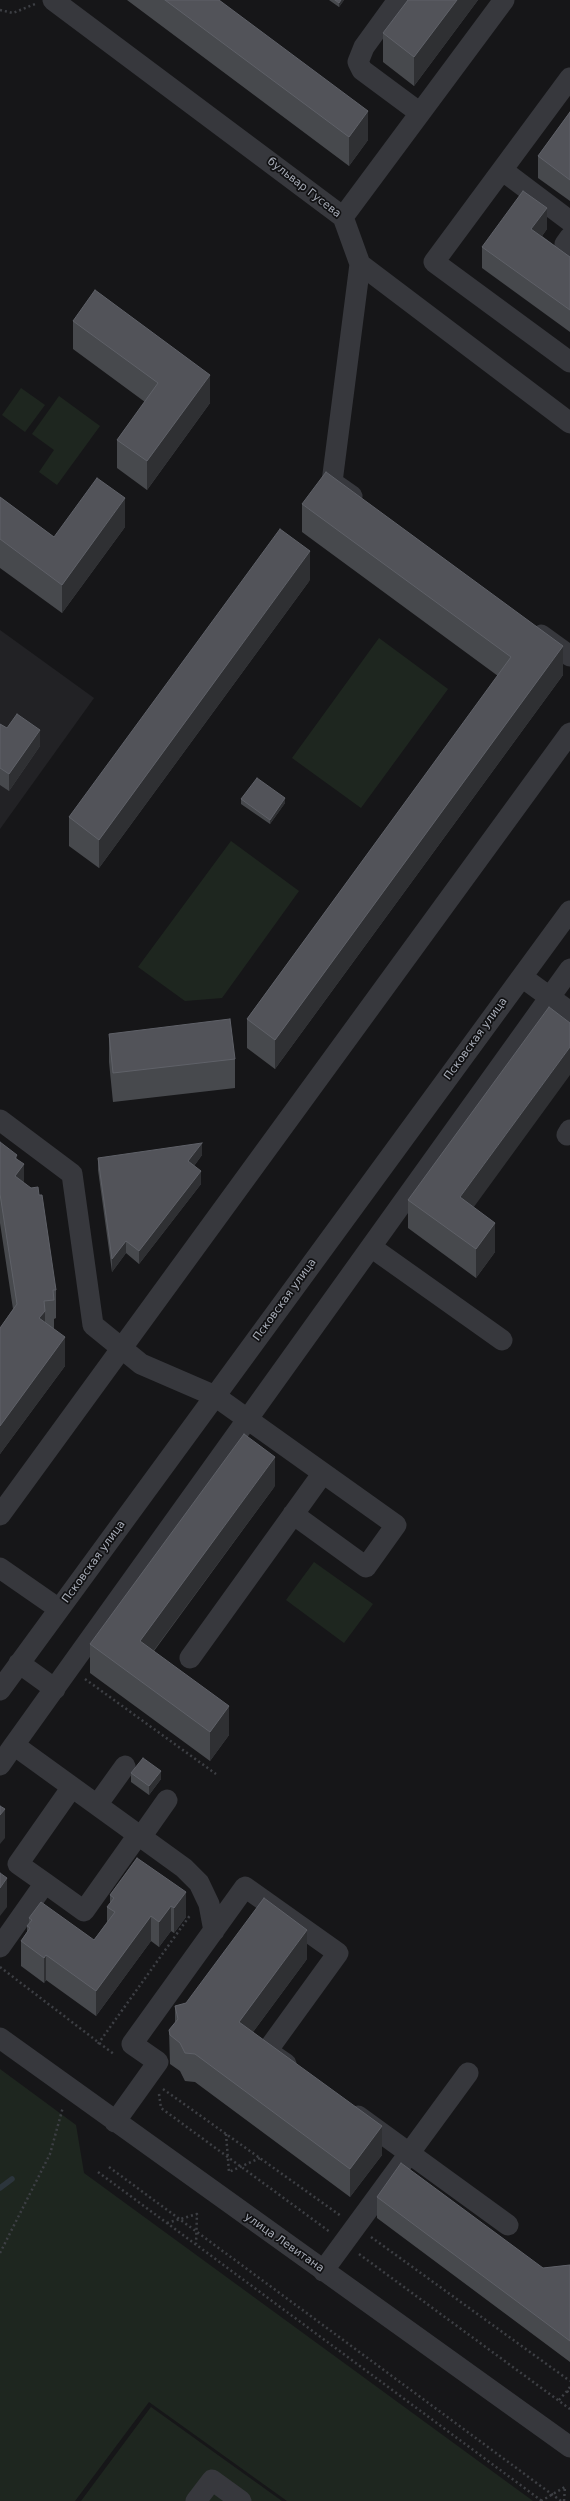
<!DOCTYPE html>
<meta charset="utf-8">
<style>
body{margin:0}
canvas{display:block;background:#161618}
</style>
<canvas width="570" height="2501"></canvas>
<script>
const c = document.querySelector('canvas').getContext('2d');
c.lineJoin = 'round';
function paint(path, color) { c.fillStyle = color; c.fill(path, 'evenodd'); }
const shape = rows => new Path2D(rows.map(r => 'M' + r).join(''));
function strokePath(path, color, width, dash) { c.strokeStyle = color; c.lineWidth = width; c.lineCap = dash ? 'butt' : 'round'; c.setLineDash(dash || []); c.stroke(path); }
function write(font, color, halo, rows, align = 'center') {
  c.font = font + ' "DejaVu Sans",sans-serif'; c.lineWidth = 3.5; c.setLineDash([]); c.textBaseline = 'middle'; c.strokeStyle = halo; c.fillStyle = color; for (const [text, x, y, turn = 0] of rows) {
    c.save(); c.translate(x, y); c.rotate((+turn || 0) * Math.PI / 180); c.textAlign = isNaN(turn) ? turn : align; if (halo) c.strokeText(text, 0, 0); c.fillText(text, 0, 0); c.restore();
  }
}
paint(shape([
 [0,630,94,698,0,829]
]), '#222225');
paint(shape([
 [21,388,45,405,25,432,2,415],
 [59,396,100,426,57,485,39,472,54,450,32,434],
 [379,638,448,689,361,808,292,758],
 [231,841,299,891,222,998,185,1001,138,967],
 [314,1562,373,1604,344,1643,286,1600],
 [0,2069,76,2125,84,2173,533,2501,287,2501,149,2402,75,2501,0,2501],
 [151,2407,282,2501,81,2501]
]), '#1e261f');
strokePath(shape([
 [0,2188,12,2179]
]), '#2c353c', 5.5);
strokePath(shape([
 [0,10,13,13,35,4],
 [85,1679,216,1774],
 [0,1967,115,2055],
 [98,2044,191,1914],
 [163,2089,341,2216],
 [159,2094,161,2108,330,2232],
 [226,2134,229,2172,260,2158],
 [109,2167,561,2501],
 [98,2172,542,2501],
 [167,2223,197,2214,196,2244],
 [371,2237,570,2381],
 [0,2253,50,2154,63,2107],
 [359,2254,570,2409],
 [570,2387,567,2391,570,2394],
 [559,2400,567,2391],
 [541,2501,565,2487],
 [564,2501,565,2487]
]), '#3d3f44', 2.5, [2, 3]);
strokePath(shape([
 [53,0,343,217,360,264,570,423],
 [398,0,364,47,358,62,362,70,420,113],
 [570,78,434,262,570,362],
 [502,170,570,221],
 [343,217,504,0],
 [570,237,565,244,570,247],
 [352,496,332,482,360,264],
 [541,635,570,656],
 [522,977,570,1012],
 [0,1120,72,1174,93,1325,141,1364,215,1396,323,1473,190,1658],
 [567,1135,570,1130],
 [371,1247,502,1340],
 [293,1514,366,1567,396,1525,323,1473],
 [0,1515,570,733],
 [0,1568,59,1609],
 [19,1663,55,1689],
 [0,1690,570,911],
 [14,1745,570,969],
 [0,1765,14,1745,184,1868,199,1883,209,1904,214,1931],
 [72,1787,18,1864,45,1883,84,1911,138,1835],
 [97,1805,125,1766],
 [141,1837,167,1800],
 [0,1947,45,1883],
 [0,2038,570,2447],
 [358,2116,508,2225],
 [115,2122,158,2062,132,2044,245,1887,338,1953,267,2051,286,2064],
 [323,2271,468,2073],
 [196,2501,212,2480,241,2501]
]), '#37383d', 21);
paint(shape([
 [127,0,219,0,368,140,349,166],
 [329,0,344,0,339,7],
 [408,0,478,0,414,86,383,62,383,33],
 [570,112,570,201,538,178,538,156],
 [547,229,542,236,570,257,570,332,482,268,482,247],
 [73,321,210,403,147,490,117,468,117,440,145,402,73,349],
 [0,497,54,537,125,527,62,613,0,568],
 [302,504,563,675,275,1069,247,1048,247,1019,498,676,302,532],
 [310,580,99,868,69,846,69,817],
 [0,724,7,728,40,746,9,791,0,785],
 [241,799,285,803,270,824,241,804],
 [109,1034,235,1059,235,1088,113,1102,109,1062],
 [0,1142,17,1159,56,1290,56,1318,54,1319,54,1328,53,1328,65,1366,0,1454,0,1328,13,1309,0,1223],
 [202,1155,194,1166,201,1184,139,1264,126,1253,112,1272,98,1170,98,1158],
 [408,1200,473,1207,495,1252,476,1278,408,1228],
 [275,1486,154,1651,229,1735,210,1761,90,1673,90,1644],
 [131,1773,161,1779,149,1795,131,1782],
 [137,1858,186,1917,174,1933,171,1931,159,1947,151,1941,96,2016,46,1980,44,1983,21,1966,21,1941,27,1932,27,1926,29,1923,29,1918,94,1940,107,1922,107,1907,110,1903,110,1895],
 [307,1959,253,2032,382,2155,350,2197,195,2082,185,2081,180,2071,170,2064,169,2030,175,2023,175,2006,186,2003],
 [377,2197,543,2268,570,2265,570,2362,377,2218]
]), '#47494d');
paint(shape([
 [341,0,344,0,339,7,339,3],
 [457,0,478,0,414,86,414,57],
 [368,111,368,140,349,166,349,137],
 [547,208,547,229,531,251,531,229],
 [210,375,210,403,147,490,147,461],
 [125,498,125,527,62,613,62,585],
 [310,551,310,580,99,868,99,840],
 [563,646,563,675,275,1069,275,1040],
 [40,730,40,746,9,791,9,774],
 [285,798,285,803,270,824,270,820],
 [570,1047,570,1075,460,1226,460,1197],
 [202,1143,202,1155,188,1174,188,1161],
 [17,1155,17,1173,24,1164,24,1193,15,1204,15,1158],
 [201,1171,201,1184,139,1264,139,1251],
 [495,1223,495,1252,476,1278,476,1249],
 [126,1241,126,1253,112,1272,112,1259],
 [45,1311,45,1339,39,1318],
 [65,1337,65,1366,0,1454,0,1426],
 [275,1457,275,1486,140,1669,140,1641],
 [229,1706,229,1735,210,1761,210,1732],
 [161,1771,161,1779,149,1795,149,1786],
 [5,1809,5,1838,0,1844,0,1815],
 [7,1878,7,1907,0,1916,0,1888],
 [186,1892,186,1917,174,1933,174,1908],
 [171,1906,171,1931,159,1947,159,1922],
 [151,1916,151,1941,96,2016,96,1991],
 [307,1930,307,1959,239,2051,239,2022],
 [46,1955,46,1980,44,1983,44,1958],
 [382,2126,382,2155,350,2197,350,2169]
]), '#2f3033');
const building = shape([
 [165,0,219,0,368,111,349,137,165,0],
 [335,0,341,0,339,3,335,0],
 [408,0,457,0,414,57,383,33,408,0],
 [570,112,570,180,538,156,570,112],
 [523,191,547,208,531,229,570,257,570,310,482,247,523,191],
 [95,290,210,375,147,461,117,440,158,383,73,321,95,290],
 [326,472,563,646,275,1040,247,1019,511,657,302,504,326,472],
 [97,478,125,498,62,585,0,539,0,497,54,537,97,478],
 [280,529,310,551,99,840,69,817,280,529],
 [17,714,40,730,9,774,0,768,0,724,7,728,17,714],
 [257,778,285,798,270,820,241,799,257,778],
 [549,1007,570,1023,570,1047,460,1197,495,1223,476,1249,408,1200,549,1007],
 [230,1019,235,1059,113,1073,109,1034,230,1019],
 [0,1142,17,1155,15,1158,24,1164,15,1176,31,1188,38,1187,39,1195,42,1195,56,1290,53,1290,54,1300,44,1301,45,1311,39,1318,65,1337,0,1426,0,1328,17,1304,0,1194,0,1142],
 [202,1143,188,1161,201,1171,139,1251,126,1241,112,1259,98,1158,202,1143],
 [244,1434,275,1457,140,1641,229,1706,210,1732,90,1644,244,1434],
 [143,1758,161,1771,149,1786,131,1773,143,1758],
 [0,1806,5,1809,0,1815,0,1806],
 [137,1858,186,1892,174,1908,171,1906,159,1922,151,1916,96,1991,46,1955,44,1958,21,1941,30,1928,27,1926,32,1920,29,1918,41,1902,94,1940,115,1912,107,1907,114,1898,110,1895,137,1858],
 [0,1873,7,1878,0,1888,0,1873],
 [264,1898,307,1930,239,2022,382,2126,350,2169,195,2054,185,2053,180,2043,170,2035,169,2030,178,2019,175,2006,186,2003,264,1898],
 [401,2163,543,2268,570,2265,570,2341,377,2197,401,2163]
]);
paint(building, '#525359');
strokePath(building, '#5f6168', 1);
write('11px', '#a8adb8', '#111113', [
 ["бульвар Гусева",304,188,38],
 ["Псковская улица",476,1039,-54],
 ["Псковская улица",285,1300,-54],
 ["Псковская улица",94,1562,-54],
 ["улица Левитана",284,2243,35]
]);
</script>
